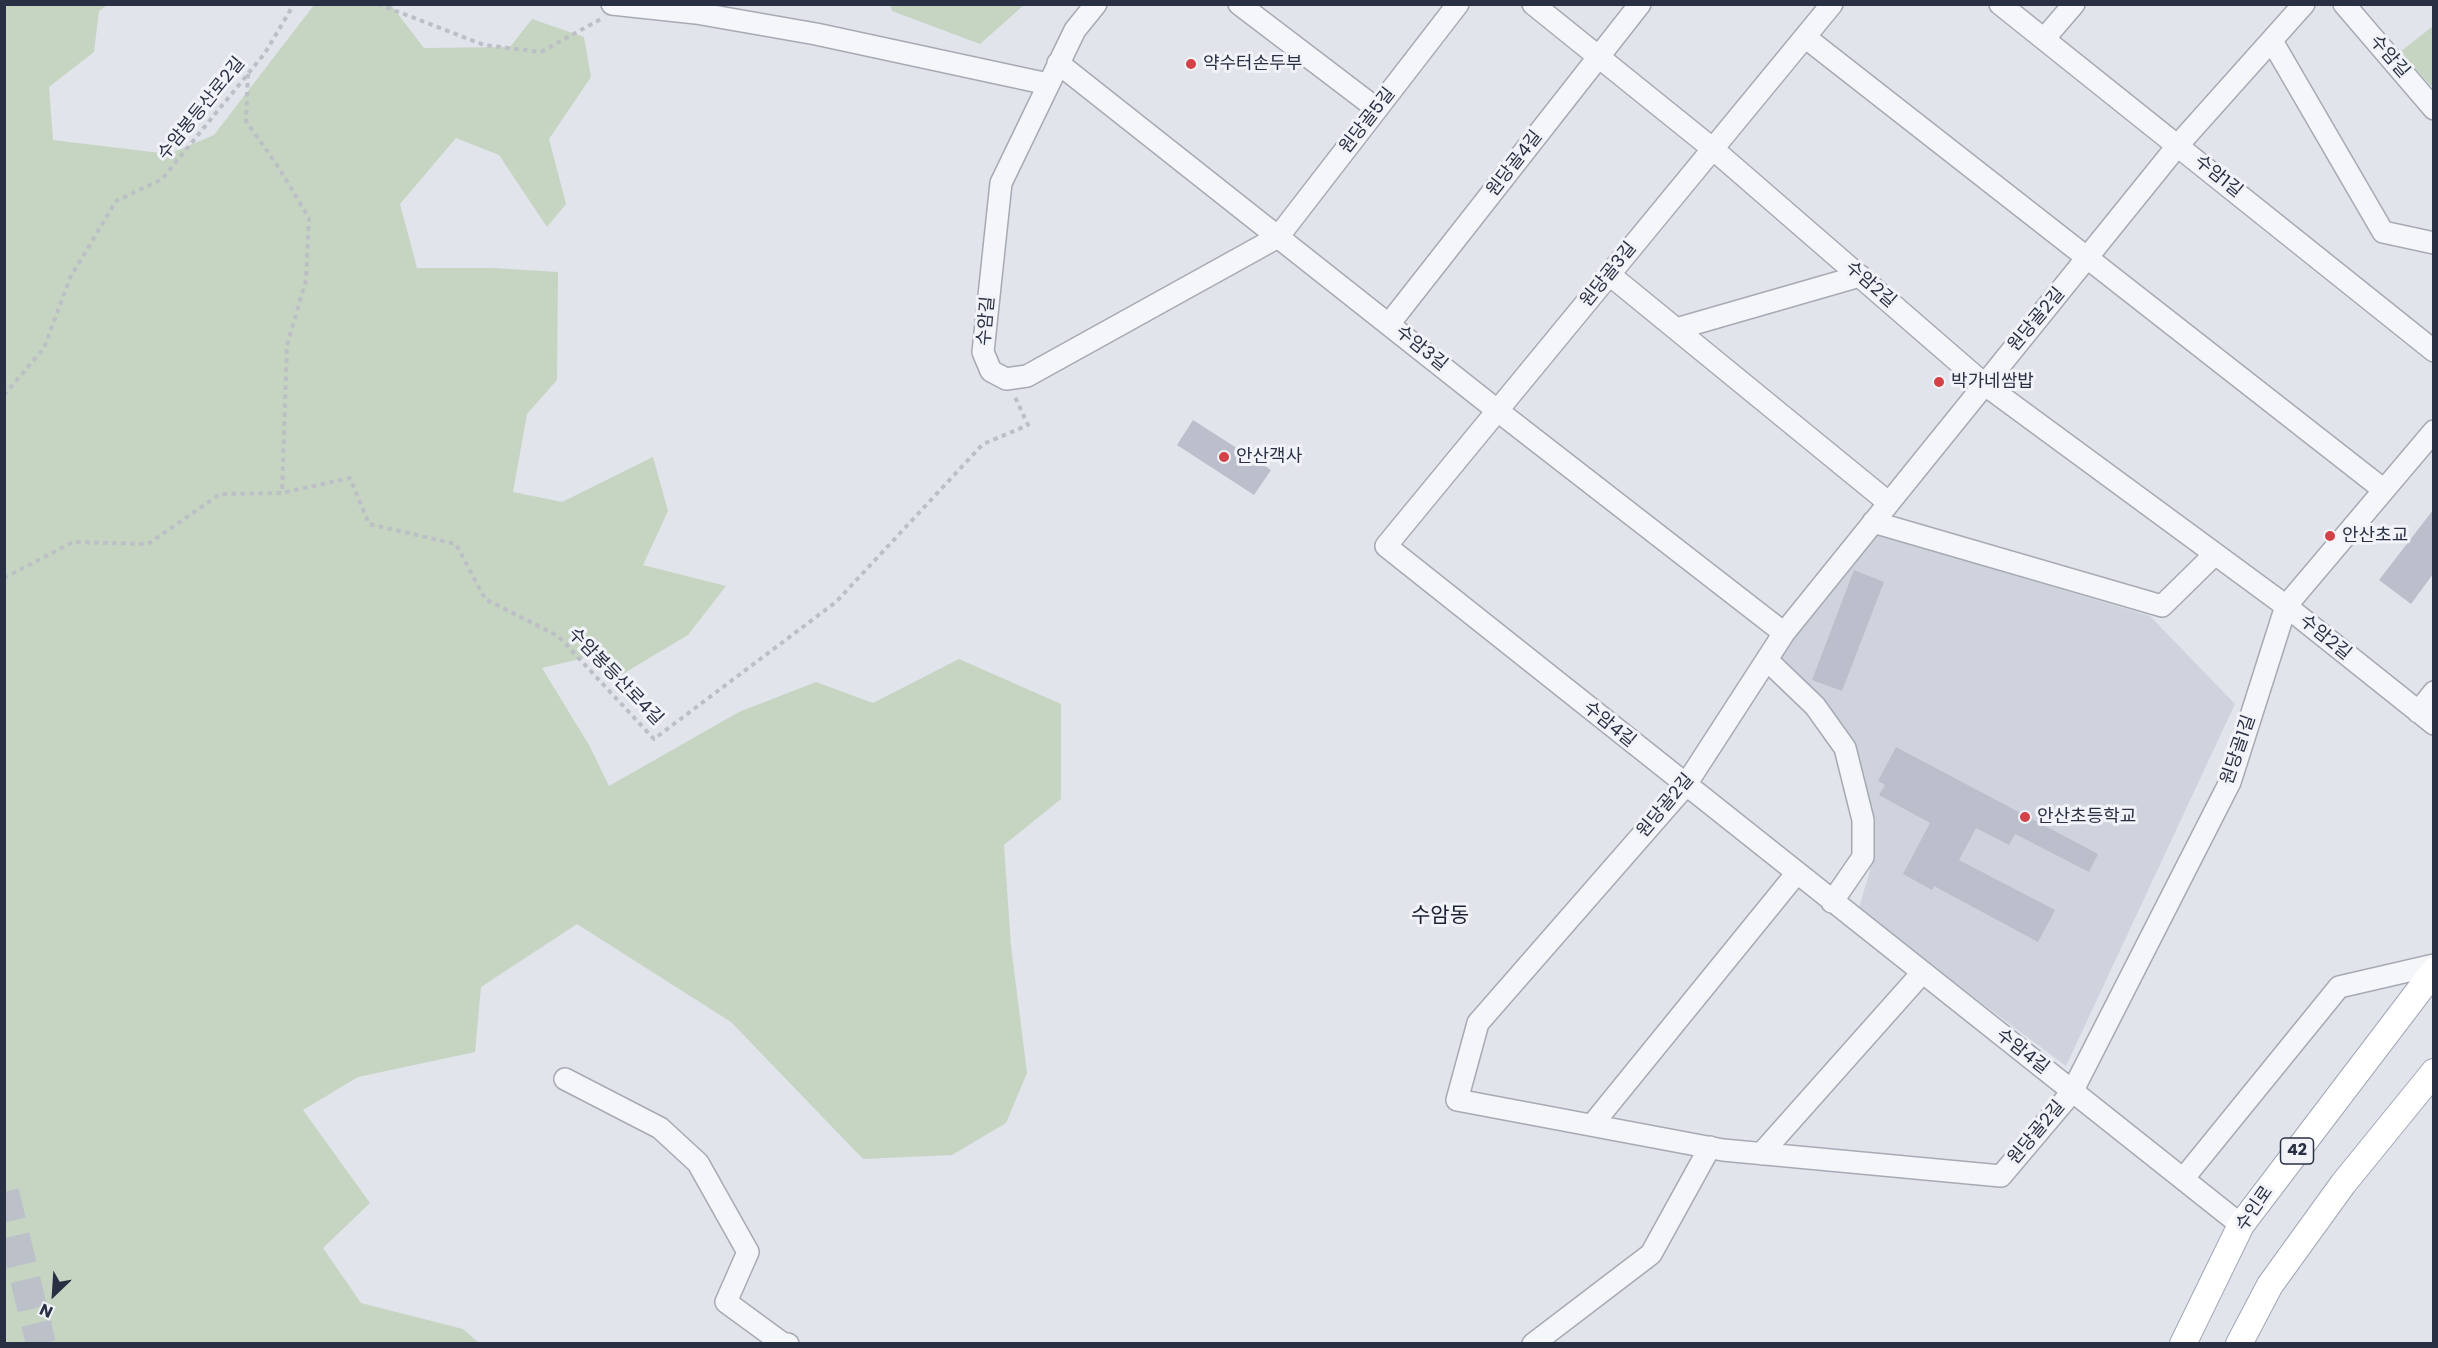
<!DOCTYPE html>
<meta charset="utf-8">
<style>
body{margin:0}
#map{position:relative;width:2438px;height:1348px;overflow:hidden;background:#e1e4eb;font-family:Poppins,sans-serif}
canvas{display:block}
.frame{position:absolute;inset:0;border:6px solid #293043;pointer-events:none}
.north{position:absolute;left:24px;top:1264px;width:60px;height:60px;-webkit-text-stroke:4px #f1f3f8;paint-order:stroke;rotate:205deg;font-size:16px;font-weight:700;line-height:24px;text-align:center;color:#293043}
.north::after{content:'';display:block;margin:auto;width:21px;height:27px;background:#293043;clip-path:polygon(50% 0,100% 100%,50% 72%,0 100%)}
</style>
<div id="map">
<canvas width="2438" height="1348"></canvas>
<div class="frame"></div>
<div class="north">N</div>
</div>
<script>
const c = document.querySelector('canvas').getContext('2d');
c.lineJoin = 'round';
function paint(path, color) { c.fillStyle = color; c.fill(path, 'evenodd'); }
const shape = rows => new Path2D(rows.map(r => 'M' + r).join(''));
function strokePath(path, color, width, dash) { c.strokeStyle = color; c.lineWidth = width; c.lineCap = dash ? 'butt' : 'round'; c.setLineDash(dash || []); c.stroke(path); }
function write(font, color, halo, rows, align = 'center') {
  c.font = font + ' Poppins,"Noto Sans KR",sans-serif'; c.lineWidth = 6; c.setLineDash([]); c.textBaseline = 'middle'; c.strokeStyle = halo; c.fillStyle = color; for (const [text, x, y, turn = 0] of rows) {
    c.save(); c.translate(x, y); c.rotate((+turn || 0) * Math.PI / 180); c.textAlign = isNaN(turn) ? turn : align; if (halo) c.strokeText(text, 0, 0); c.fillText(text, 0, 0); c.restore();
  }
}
paint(shape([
 [1873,533,2150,616,2235,704,2066,1066,1858,911,1874,857,1863,777,1853,738,1779,656]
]), '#cfd3dd');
paint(shape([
 [5,4,107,5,99,11,94,52,49,87,53,140,169,154,214,135,314,5,391,5,424,48,510,47,532,19,584,37,591,77,549,139,566,204,547,227,499,155,456,138,400,204,417,268,493,268,558,272,557,380,527,414,513,492,562,502,653,457,668,511,643,565,726,586,688,635,616,678,588,657,542,668,589,745,609,786,739,712,816,682,873,703,959,659,1061,704,1061,799,1004,845,1011,946,1027,1073,1006,1123,952,1155,863,1159,731,1022,577,924,481,987,475,1052,358,1077,303,1110,370,1203,323,1248,361,1303,463,1329,479,1343,5,1343],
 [890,5,890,4,1024,5,980,44,892,11],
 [2433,26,2433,88,2400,52]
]), '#c5d5c2');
paint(shape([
 [1193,420,1271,470,1254,495,1177,445],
 [2433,510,2433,574,2411,604,2379,580],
 [1854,570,1884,582,1842,691,1812,680],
 [1896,747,2098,854,2089,872,2015,834,2009,845,1976,828,1959,860,2055,910,2038,942,1934,886,1932,890,1903,874,1930,823,1879,795,1885,785,1878,781]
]), '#bbbfcb');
strokePath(shape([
 [4,1192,41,1344]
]), '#bcc0c9', 30, [30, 15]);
const minor = shape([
 [612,4,696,13,816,34,1048,84],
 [1096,4,1075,30,1001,183,983,352,991,371,1006,379,1027,376,1278,237,1458,4],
 [1239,4,1377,109],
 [1533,4,1713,149,1984,384,2286,606,2434,724],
 [1832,4,1386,546,2241,1225],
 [2000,4,2434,351],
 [2304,4,2178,145,1784,633,1685,786,1478,1023,1457,1100,1723,1150,2001,1176,2072,1092,2230,782,2286,606,2434,431],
 [2344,4,2434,109],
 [1805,37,2384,490],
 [2044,39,2074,4],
 [2272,41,2383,232,2434,243],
 [1058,63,1498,411,1784,633],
 [1610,275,1889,503],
 [1389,324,1640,4],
 [1676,329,1860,276],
 [1873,522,2162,606,2215,554],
 [1767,660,1815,706,1845,748,1863,820,1863,857,1832,902],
 [2418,712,2434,692],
 [565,1079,660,1128,698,1163,748,1252,726,1302,782,1343,788,1344],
 [1592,1125,1796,874],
 [1761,1154,1922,973],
 [2183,1179,2339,987,2434,965],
 [1533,1344,1651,1254,1710,1147]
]);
const major = shape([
 [2183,1344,2241,1225,2434,971],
 [2239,1344,2270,1285,2343,1184,2434,1072]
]);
strokePath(minor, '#a6aab5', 24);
strokePath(major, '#a0a7b7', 28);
strokePath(shape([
 [378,4,484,45,541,52,601,19],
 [248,74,246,121,279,168,309,218,306,280,287,345,282,493],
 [4,395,44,348,70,278,116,201,162,179,265,53,294,4],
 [4,578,73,542,148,544,220,494,282,493,350,478,369,524,456,544,485,599,558,636,654,739,836,602,983,444,1028,425,1015,397]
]), '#bcbfc6', 4, [4.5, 4.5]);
strokePath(minor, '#f5f6f9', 21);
strokePath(major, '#fff', 26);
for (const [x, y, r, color] of [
 [1191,64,6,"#d44248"],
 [1939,382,6,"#d44248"],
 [1224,457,6,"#d44248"],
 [2330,536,6,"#d44248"],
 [2025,817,6,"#d44248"]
]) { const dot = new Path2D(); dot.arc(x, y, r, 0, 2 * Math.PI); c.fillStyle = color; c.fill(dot); strokePath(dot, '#f1f3f8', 2); }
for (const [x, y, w] of [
 [2297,1151,33]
]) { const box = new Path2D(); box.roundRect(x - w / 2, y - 13, w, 26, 4.5); c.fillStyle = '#f1f3f8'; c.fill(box); strokePath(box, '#293043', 1.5); }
write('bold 16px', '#293043', null, [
 ["42",2297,1151]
]);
write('18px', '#293043', '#f1f3f8', [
 ["수암길",2389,57,49],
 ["수암봉등산로2길",202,109,-51],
 ["원당골5길",1368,121,-52],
 ["원당골4길",1515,164,-52],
 ["수암1길",2218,177,39],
 ["원당골3길",1609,275,-51],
 ["수암2길",1870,285,41],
 ["원당골2길",2037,320,-50],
 ["수암길",987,321,-85],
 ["수암3길",1421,349,39],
 ["수암2길",2325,638,39],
 ["수암봉등산로4길",615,677,46],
 ["수암4길",1609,725,39],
 ["원당골1길",2239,750,-71],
 ["원당골2길",1666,806,-50],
 ["수암4길",2022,1052,38],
 ["원당골2길",2037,1133,-50],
 ["수인로",2255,1209,-55]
]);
write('18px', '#293043', '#f1f3f8', [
 ["약수터손두부",1203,64],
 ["박가네쌈밥",1951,382],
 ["안산객사",1236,457],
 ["안산초교",2342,536],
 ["안산초등학교",2037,817]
], 'left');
write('21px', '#1b2134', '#f1f3f8', [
 ["수암동",1440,917]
]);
</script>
